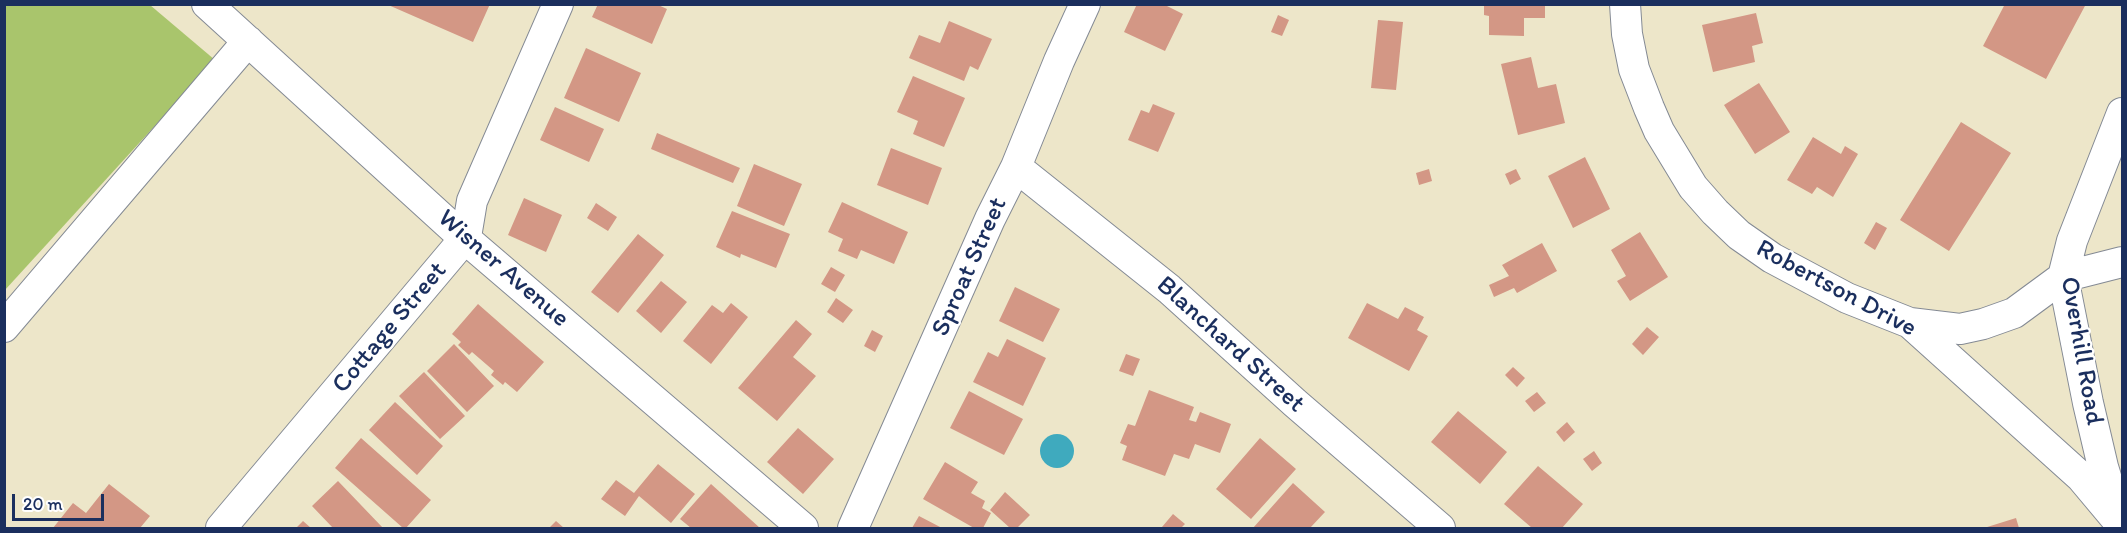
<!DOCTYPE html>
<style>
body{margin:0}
#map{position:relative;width:2127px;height:533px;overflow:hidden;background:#ede6c9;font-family:Itim,sans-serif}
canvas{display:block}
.frame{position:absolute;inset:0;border:6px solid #1b2f5e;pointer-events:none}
.scale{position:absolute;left:12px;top:494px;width:92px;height:27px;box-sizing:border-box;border:3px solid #1b2f5e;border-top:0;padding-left:8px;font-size:18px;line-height:21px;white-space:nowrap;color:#1b2f5e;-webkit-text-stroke:4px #fff;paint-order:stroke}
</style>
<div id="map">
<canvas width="2127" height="533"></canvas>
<div class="frame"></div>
<div class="scale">20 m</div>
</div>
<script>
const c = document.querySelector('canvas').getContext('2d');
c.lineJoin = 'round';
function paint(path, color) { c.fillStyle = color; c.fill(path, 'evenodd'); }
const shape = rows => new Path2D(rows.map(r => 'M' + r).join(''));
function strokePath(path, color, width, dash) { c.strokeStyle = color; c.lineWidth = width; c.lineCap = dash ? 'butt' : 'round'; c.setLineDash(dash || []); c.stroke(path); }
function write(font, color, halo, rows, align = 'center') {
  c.font = font + ' Itim,sans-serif'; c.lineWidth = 4.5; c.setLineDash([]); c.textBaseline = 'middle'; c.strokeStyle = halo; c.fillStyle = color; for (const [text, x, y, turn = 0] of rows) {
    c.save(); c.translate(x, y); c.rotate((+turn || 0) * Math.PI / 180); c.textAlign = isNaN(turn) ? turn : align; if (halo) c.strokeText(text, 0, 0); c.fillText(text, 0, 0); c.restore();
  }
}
paint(shape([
 [5,5,150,5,215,60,5,290]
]), '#a9c56c');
paint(shape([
 '1040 451a17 17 0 1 1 34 0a17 17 0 1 1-34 0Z'
]), '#3faabe');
paint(shape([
 [386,4,490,4,473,42],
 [598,4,656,4,667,9,652,44,592,17],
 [1137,4,1163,4,1183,14,1165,51,1124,32],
 [1484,4,1545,4,1545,18,1524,18,1524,36,1489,35,1489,16,1484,15],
 [2005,4,2086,4,2046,79,1983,46],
 [1756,13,1763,43,1752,46,1755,62,1713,72,1702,25],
 [1278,15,1289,20,1282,36,1271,32],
 [1378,20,1403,22,1396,90,1371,88],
 [949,21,992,39,978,70,970,66,964,81,909,58,919,35,940,43],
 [586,48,641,73,619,122,564,98],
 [1531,57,1538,88,1556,84,1565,123,1518,135,1501,64],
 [913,76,965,98,944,147,913,134,918,121,897,112],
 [1759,83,1790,132,1755,154,1724,105],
 [1153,104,1175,113,1158,152,1128,140,1141,110,1149,113],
 [555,107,604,129,589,162,540,140],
 [1961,122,2011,153,1949,251,1900,220],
 [657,133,740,168,733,183,651,149],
 [1813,137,1841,154,1845,146,1858,154,1833,197,1817,187,1812,194,1787,180],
 [891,148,942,168,928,205,877,185],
 [1585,157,1610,209,1573,228,1548,176],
 [754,164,802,184,784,226,737,206],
 [1429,169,1432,181,1419,185,1416,173],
 [1516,169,1521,179,1510,185,1505,174],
 [524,198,562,215,546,252,508,235],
 [842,202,908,232,894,264,861,250,857,259,838,251,843,239,828,232],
 [596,203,617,217,608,231,587,218],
 [732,211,790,234,776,268,741,254,740,258,716,247],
 [1876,222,1887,228,1875,250,1864,243],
 [1640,232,1668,277,1630,301,1617,281,1626,276,1611,250],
 [638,234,664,255,618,313,591,292],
 [1542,243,1557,271,1517,293,1514,288,1494,297,1489,285,1509,276,1502,265],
 [831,267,845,275,835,292,821,284],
 [661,281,687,302,661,333,636,311],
 [1015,287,1060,309,1043,342,999,321],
 [836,298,853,310,843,323,827,312],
 [731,303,748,317,711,364,683,341,712,305,723,313],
 [1367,303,1398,319,1405,307,1424,317,1417,330,1428,336,1409,371,1348,338],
 [478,304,544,362,517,392,505,382,503,385,491,375,494,371,472,352,469,355,458,345,461,342,452,334],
 [796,320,812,334,793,357,816,376,777,421,738,388],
 [1647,327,1659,337,1643,355,1632,344],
 [872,330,883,336,875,352,864,346],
 [1007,339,1046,358,1023,406,973,382,988,352,998,357],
 [454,344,494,386,467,412,427,371],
 [1126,354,1140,359,1133,376,1119,371],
 [1513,367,1525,378,1517,387,1505,375],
 [424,372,465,416,440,439,399,396],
 [1149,390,1194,407,1189,420,1196,422,1200,412,1231,424,1220,453,1195,444,1189,459,1174,454,1165,476,1122,460,1127,446,1120,443,1128,424,1135,426],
 [969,391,1023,419,1004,455,950,428],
 [1537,392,1546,403,1534,412,1525,401],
 [395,402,443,446,417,475,369,430],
 [1458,411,1507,452,1480,484,1431,442],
 [1567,422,1575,432,1564,442,1556,432],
 [798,428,834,459,803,494,767,462],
 [361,438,431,500,406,528,403,528,335,468],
 [1260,438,1296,469,1251,519,1216,489],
 [1594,451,1602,463,1592,471,1583,459],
 [945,462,978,482,971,493,985,501,982,508,991,513,983,528,974,528,923,499],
 [658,464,695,494,671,523,639,496,625,516,601,499,616,480,634,493],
 [1538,466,1583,504,1562,528,1532,528,1504,504],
 [338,481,383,528,333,528,312,506],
 [1293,483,1325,512,1310,528,1253,528],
 [109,484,150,516,140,528,53,528,73,503,86,513],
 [711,484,760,528,691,528,680,519],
 [1005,492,1030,515,1017,528,1010,528,990,510],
 [1173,514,1185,524,1181,528,1164,528,1162,527],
 [919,516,942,528,912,528],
 [2016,518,2019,528,1984,528],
 [303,521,311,528,296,528],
 [556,521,564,528,549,528]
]), '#d39785');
const minor = shape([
 [207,4,455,230,803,528],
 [1625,4,1627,34,1634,69,1649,108,1659,131,1693,187,1715,212,1739,235,1772,258,1847,298,1910,323,2081,477,2122,526],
 [1016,167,1169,289,1295,403,1440,528],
 [1910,323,1960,329,1983,324,2014,313,2063,277,2122,262],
 [4,327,248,41],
 [2117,512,2103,467,2088,403,2063,277,2072,241,2122,113],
 [221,528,466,237,472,201,558,4],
 [853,528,990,219,1016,167,1059,61,1085,4]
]);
strokePath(minor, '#848a94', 32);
strokePath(minor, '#fff', 30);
write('26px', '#1b2f5e', '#fff', [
 ["Sproat Street",970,267,-66],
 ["Wisner Avenue",503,269,41],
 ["Robertson Drive",1836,289,28],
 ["Cottage Street",390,328,-50],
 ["Blanchard Street",1230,345,42],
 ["Overhill Road",2081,351,80]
]);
</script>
